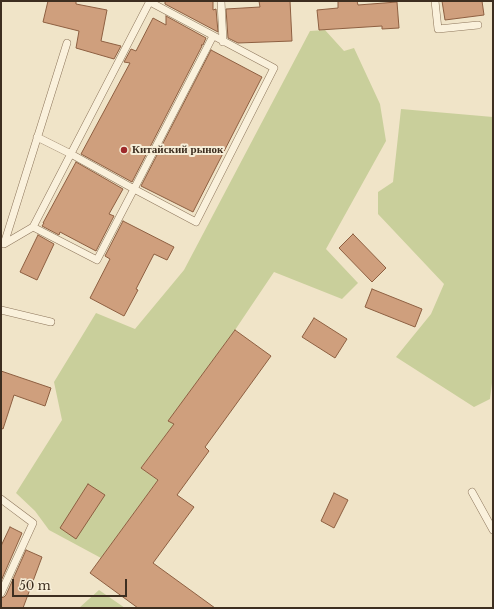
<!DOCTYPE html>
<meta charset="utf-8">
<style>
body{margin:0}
#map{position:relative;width:494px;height:609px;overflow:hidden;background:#f0e4c8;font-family:"Libre Baskerville",serif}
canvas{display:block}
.frame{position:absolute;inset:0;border:2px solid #3d2e20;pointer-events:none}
.scale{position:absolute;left:12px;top:579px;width:115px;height:18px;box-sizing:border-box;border:2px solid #3d2e20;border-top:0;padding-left:5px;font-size:12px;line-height:14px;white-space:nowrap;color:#3d2e20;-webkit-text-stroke:3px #f7eed8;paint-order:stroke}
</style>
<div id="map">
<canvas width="494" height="609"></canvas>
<div class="frame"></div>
<div class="scale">50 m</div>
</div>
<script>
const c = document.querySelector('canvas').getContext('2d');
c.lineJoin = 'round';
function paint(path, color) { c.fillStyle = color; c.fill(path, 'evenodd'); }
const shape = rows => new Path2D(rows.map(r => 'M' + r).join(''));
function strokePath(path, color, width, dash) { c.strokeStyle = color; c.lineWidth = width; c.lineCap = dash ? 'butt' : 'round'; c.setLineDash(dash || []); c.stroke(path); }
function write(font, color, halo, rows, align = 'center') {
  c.font = font + ' "Libre Baskerville",serif'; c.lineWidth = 4; c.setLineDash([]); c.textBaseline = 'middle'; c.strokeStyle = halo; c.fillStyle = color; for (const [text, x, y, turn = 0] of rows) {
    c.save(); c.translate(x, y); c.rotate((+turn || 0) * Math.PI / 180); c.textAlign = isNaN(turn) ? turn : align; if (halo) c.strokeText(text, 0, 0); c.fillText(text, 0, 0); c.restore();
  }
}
paint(shape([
 [325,30,344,51,354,48,380,104,386,141,326,249,358,283,342,299,274,272,235,330,169,420,174,424,141,468,158,480,101,558,49,530,35,511,16,493,62,420,54,382,96,313,135,329,184,270,310,31],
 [401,109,493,117,493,379,492,383,490,399,474,407,396,357,431,314,444,284,378,214,378,192,393,182],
 [99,590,125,608,79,608]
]), '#c9cf9b');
const building = shape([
 [48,1,76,1,76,4,107,10,101,41,121,46,114,59,76,48,79,31,43,22,48,1],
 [165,1,213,1,213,10,216,9,218,32,165,4,165,1],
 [259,1,290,1,292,41,238,43,228,38,226,9,260,7,259,1],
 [338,1,357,1,358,5,397,2,399,28,382,29,382,26,319,30,317,10,338,8,338,1],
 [442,1,482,1,484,15,445,20,442,1],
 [166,16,206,38,203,45,201,45,202,46,132,182,81,154,130,63,124,62,131,49,136,51,153,18,166,25,166,16],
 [211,50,262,77,193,212,141,186,211,50],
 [76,162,123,189,109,214,114,216,96,251,60,232,59,235,42,226,44,223,43,223,76,162],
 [123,221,174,247,167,260,154,254,136,289,138,290,124,316,90,298,110,259,105,256,123,221],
 [353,234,386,268,372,282,339,248,353,234],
 [38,235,54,244,37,280,20,272,38,235],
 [372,289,422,309,415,327,365,307,372,289],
 [314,318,347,339,335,358,302,337,314,318],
 [235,330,271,356,205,447,209,451,177,495,194,507,153,563,215,608,138,608,90,573,158,480,141,468,174,424,168,421,235,330],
 [1,371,51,388,45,406,14,395,3,429,1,428,1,371],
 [88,484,105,495,76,539,60,528,88,484],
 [334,493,348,500,334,528,321,521,334,493],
 [10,527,22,533,1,581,1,546,10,527],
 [26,550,42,557,23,608,1,608,1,598,4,597,6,595,26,550]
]);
paint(building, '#cf9f7d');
strokePath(building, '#8d5f41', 1);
const service = shape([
 [221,1,223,42],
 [435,1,438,29,478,25],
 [67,43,4,244,33,227,150,1],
 [37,137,71,154,134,189,213,36],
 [33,227,97,260,134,189,196,222,274,68,150,2],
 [1,310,51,322],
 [472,492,493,530],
 [1,499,33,523,1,593]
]);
strokePath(service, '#8d765c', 8);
strokePath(service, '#faf1dc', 7);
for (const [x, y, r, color] of [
 [124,150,4,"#9e2a2b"]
]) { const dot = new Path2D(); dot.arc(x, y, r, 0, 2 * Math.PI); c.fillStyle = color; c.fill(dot); strokePath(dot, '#f7eed8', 1.5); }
write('bold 11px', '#3d2e20', '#f7eed8', [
 ["Китайский рынок",132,150]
], 'left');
</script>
